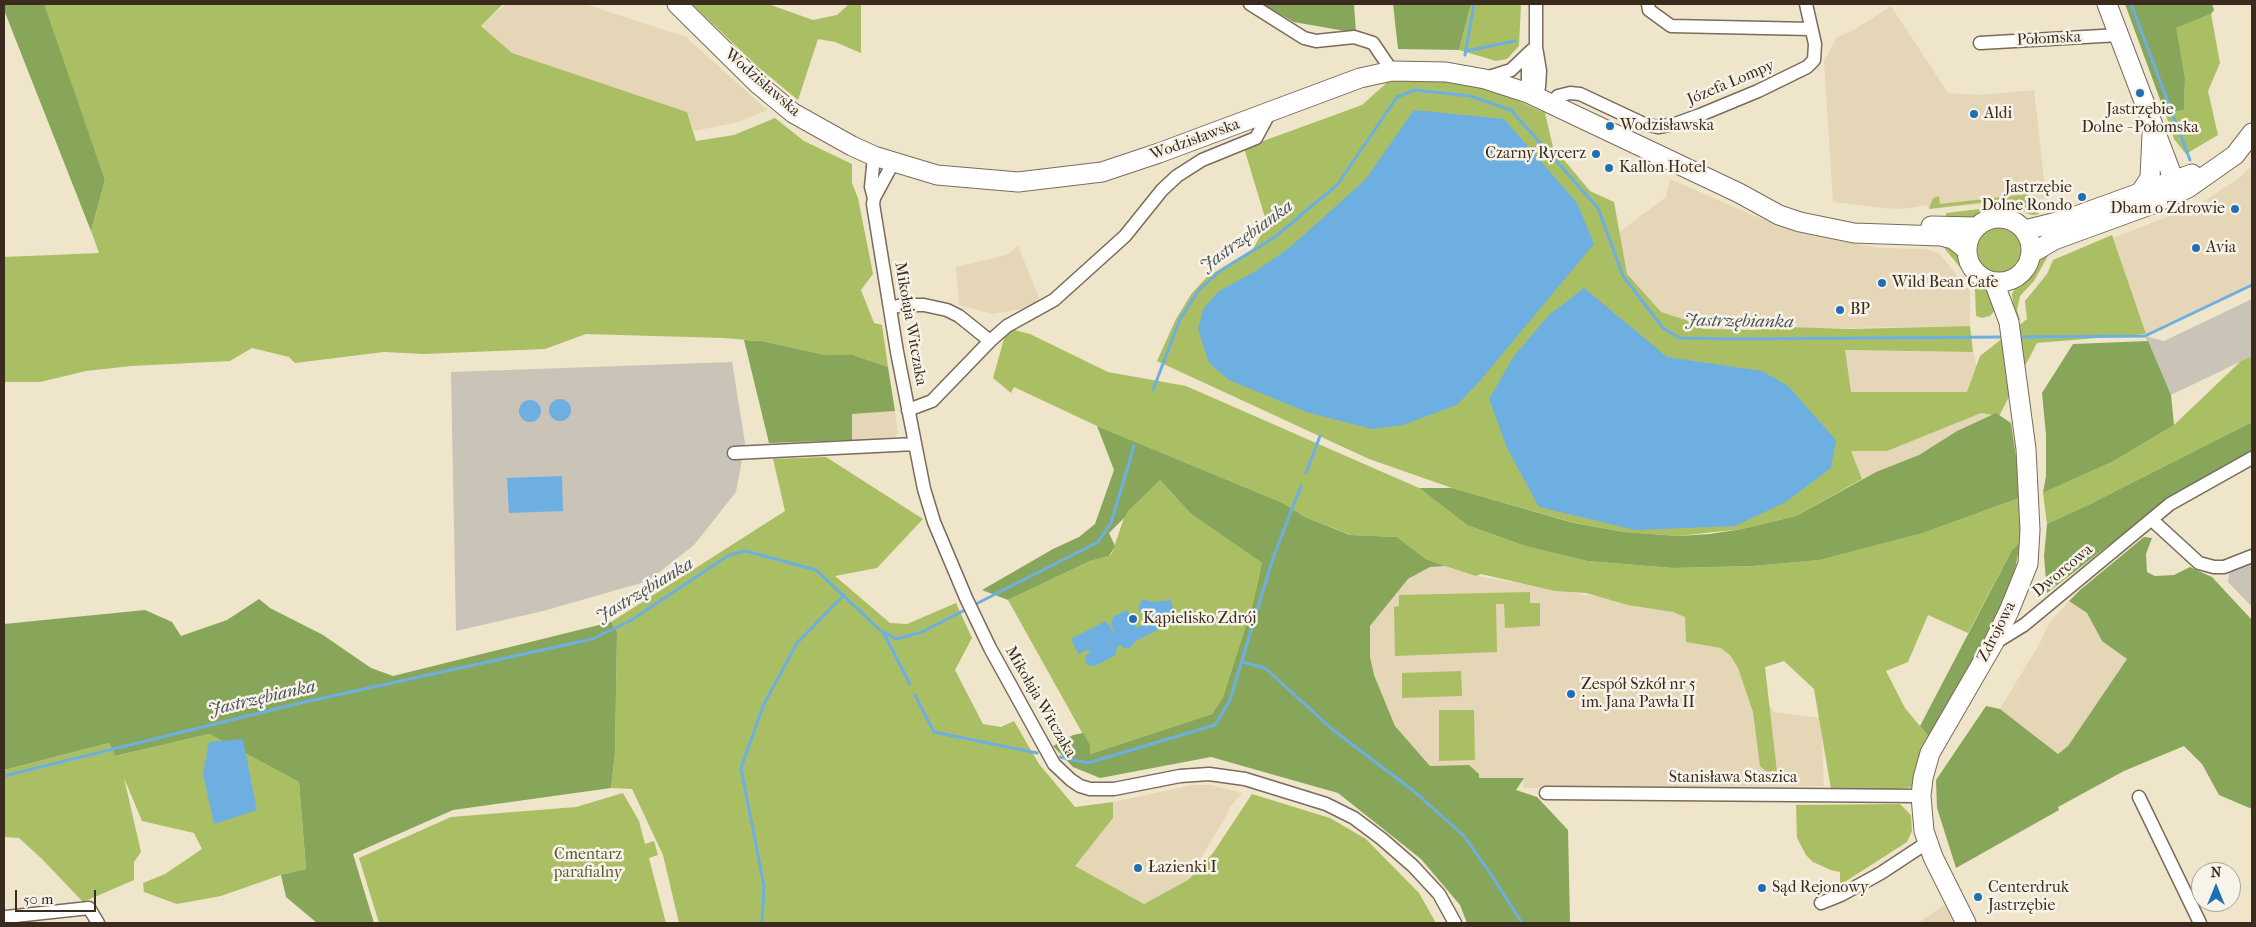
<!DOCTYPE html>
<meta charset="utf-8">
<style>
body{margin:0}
#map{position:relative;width:2256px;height:927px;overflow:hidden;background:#efe5ca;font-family:"IM FELL French Canon",serif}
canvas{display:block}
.frame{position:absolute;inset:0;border:5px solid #3b2a1e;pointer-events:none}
.north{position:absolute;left:2191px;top:862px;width:50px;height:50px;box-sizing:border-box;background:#f7f3e8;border:1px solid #aca397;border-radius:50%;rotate:0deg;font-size:14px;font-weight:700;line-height:20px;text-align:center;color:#3b2a1e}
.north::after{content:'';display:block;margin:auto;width:18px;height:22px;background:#1f6fb2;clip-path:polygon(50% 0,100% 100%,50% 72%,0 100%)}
.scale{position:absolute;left:15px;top:890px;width:81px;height:22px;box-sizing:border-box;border:2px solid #3b2a1e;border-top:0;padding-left:6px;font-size:15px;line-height:18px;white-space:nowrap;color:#3b2a1e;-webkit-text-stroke:4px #f7f3e8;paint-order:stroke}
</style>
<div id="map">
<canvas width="2256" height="927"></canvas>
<div class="frame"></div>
<div class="north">N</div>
<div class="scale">50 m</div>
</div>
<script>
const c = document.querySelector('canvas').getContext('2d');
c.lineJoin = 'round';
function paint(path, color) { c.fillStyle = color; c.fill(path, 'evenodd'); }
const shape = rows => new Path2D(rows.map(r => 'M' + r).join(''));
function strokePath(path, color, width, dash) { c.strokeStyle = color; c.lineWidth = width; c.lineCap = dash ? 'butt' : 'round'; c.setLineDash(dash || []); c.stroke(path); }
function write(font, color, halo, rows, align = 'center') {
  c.font = font + ' "IM FELL French Canon",serif'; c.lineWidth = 5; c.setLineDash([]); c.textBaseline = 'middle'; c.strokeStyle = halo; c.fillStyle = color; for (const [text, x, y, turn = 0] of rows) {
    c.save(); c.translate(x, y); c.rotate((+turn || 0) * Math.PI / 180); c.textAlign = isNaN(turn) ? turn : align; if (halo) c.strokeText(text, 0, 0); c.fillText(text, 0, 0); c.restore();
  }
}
paint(shape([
 [506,4,585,4,686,37,767,110,739,122,694,131,687,112,512,53,481,26],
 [1891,6,1948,93,1980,95,2034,90,2046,198,1929,209,1927,205,1903,209,1882,208,1833,202,1824,61,1837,37,1852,31],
 [2252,165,2252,284,2145,336,2146,334,2113,238,2200,204,2243,175],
 [1670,179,1764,220,1830,239,1879,248,1926,249,1939,253,1970,291,1970,326,1722,330,1687,329,1675,326,1630,285,1615,235,1666,197],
 [1018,246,1040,300,1025,308,992,314,959,305,956,267,1007,255],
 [1810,350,1973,352,1978,372,1996,413,1957,431,1919,455,1876,472,1862,479],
 [895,411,898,433,893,439,852,440,852,414],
 [1445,566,1476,576,1706,615,1774,712,1821,718,1824,786,1523,788,1523,778,1479,778,1430,766,1395,726,1374,675,1370,657,1370,626,1406,581,1430,567],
 [2069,601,2087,613,2102,641,2128,659,2068,746,2058,754,2000,709,2040,643,2048,625],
 [1193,785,1211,785,1242,793,1229,808,1229,811,1188,880,1144,904,1074,866,1113,818,1113,802],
 [1945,905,1954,923,1918,923]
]), '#e5d6b7');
paint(shape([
 [2252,299,2252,356,2171,395,2145,336,2164,341],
 [732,362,745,443,736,492,694,545,648,581,543,611,456,631,451,372],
 [2252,562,2252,607,2228,582,2229,573,2242,563]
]), '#c9c3b8');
paint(shape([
 [43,4,503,4,481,26,512,53,687,112,696,141,734,135,775,118,804,141,852,164,852,183,858,198,873,274,861,290,874,323,882,325,888,367,853,355,825,355,762,341,723,338,586,334,545,349,424,354,384,352,295,363,289,357,252,348,230,361,131,366,86,371,40,382,4,382,4,257,99,253,91,231,105,180],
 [692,4,768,4,813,20,837,15,849,4,861,4,861,53,835,42,818,39,798,100,758,67],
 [1471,4,1521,4,1519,46,1507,59,1496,61,1459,50],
 [2211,14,2220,63,2208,91,2218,135,2186,154,2174,139,2165,113,2184,110,2185,78,2175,28],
 [1435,77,1497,91,1545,113,1553,147,1590,191,1614,202,1627,274,1661,312,1686,320,1703,329,1753,330,1786,327,1850,329,1970,326,1973,352,1845,350,1851,392,1967,392,1980,356,2027,319,2025,301,2047,274,2053,260,2112,235,2146,334,2037,343,1999,416,1981,413,1887,451,1851,451,1862,479,1796,516,1742,529,1678,536,1624,532,1575,523,1452,488,1369,459,1157,361,1176,319,1192,293,1207,277,1253,249,1267,224,1244,148,1362,105,1391,79],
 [2028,194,2030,202,2039,214,2034,215,2028,214,2004,200,1929,209,1933,198,1939,196,1940,204],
 [1996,207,2012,211,2032,221,2023,222,2010,215,1997,214,1989,215,1976,222,1945,223,1946,213],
 '1976 251a23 23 0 1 1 46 0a23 23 0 1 1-46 0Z',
 [1944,241,1962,257,1964,267,1972,277,1991,291,1995,310,1990,316,1982,318,1976,316,1975,290,1971,281,1945,249],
 [2049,254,2034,281,2020,296,2017,310,2020,320,2015,320,2012,294,2015,288,2034,270,2038,257],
 [1007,328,1030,334,1108,372,1186,386,1419,488,1467,525,1525,546,1587,561,1673,568,1753,566,1820,560,1923,533,2022,497,2020,542,2012,550,1968,633,1928,615,1908,662,1886,671,1905,708,1929,737,1915,787,1832,795,1814,689,1784,661,1765,667,1778,781,1760,766,1753,712,1738,668,1730,655,1721,648,1686,642,1685,617,1673,612,1628,605,1586,593,1555,591,1481,574,1476,576,1445,566,1426,559,1397,537,1351,535,1305,517,1283,503,1097,426,1014,387,1011,393,993,378],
 [2252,356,2252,422,2088,505,2047,524,2043,493,2114,461,2174,425,2241,361],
 [826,457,923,519,877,568,835,576,890,623,907,624,956,603,972,638,955,670,983,724,1001,727,1014,721,1039,764,1075,807,1113,802,1113,818,1075,866,1144,904,1188,880,1213,853,1252,794,1330,818,1366,839,1419,893,1436,923,679,923,663,855,632,789,611,788,615,753,617,632,611,622,785,511,773,459],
 [1160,480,1191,514,1262,563,1253,603,1223,697,1212,714,1090,754,1089,745,1008,600,1090,561,1109,556,1112,553,1126,512],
 [1530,592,1530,603,1540,603,1540,626,1505,628,1504,604,1496,604,1497,652,1395,656,1394,607,1399,606,1399,595],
 [1461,671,1462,696,1402,698,1402,673],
 [1439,710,1474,710,1475,760,1439,761],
 [209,734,299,782,306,869,281,875,221,896,177,904,144,892,143,883,165,874,202,849,194,833,142,821,124,778,141,852,134,862,134,880,83,902,42,859,19,838,4,837,4,770,109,743,115,756],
 [623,793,639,821,645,844,654,841,658,855,649,858,666,923,379,923,359,858,451,817,576,807],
 [1900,804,1911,815,1912,831,1907,842,1840,885,1840,872,1831,870,1813,862,1806,855,1797,838,1796,805]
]), '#aabf63');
paint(shape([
 [4,4,44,4,105,180,91,231,4,10],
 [1262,4,1354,4,1356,33,1294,22],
 [1393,4,1471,4,1459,50,1398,49],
 [2125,4,2212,4,2214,10,2211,14,2176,28,2185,78,2184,110,2165,113],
 [744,340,762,341,825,355,853,355,888,367,895,411,852,414,852,440,769,443],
 [2148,341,2171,395,2174,425,2114,461,2043,493,2046,476,2046,435,2042,393,2073,344],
 [1996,413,2011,423,2022,497,1923,533,1820,560,1753,566,1673,568,1587,561,1525,546,1467,525,1419,488,1452,488,1574,523,1624,532,1678,536,1710,534,1742,529,1796,516,1876,472,1919,455,1957,431],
 [2252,422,2252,452,2168,499,2047,593,2044,556,2047,524,2088,505],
 [1097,426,1283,503,1305,517,1350,535,1397,537,1426,559,1445,566,1430,567,1408,579,1370,626,1370,657,1374,675,1395,726,1430,766,1469,765,1479,774,1479,778,1524,778,1516,790,1537,797,1568,830,1570,922,1572,923,1467,923,1460,905,1421,859,1338,793,1211,757,1100,778,1073,767,1053,746,1073,735,1083,733,1090,745,1090,754,1212,714,1223,697,1253,603,1262,563,1191,514,1160,480,1127,512,1125,517,1109,533,1115,546,1109,556,1090,561,1008,600,982,590,1053,549,1079,537,1095,524,1114,470],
 [2144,537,2152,538,2146,554,2147,572,2155,576,2174,575,2190,567,2212,577,2252,620,2252,809,2219,795,2202,764,2184,746,2124,771,2058,807,2059,810,1956,868,1937,808,1936,780,1986,706,2000,709,2058,754,2068,746,2127,659,2102,641,2087,613,2069,601,2080,590],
 [2020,542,2016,565,2005,603,1988,643,1929,737,1920,726,2012,550],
 [259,599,270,608,323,635,371,668,393,676,611,622,617,632,615,753,611,788,453,810,353,854,374,923,317,923,286,897,281,875,306,869,299,782,209,734,115,756,109,743,4,770,4,624,145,610,172,622,181,636,227,620]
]), '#87a659');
paint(shape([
 [1414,110,1504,119,1577,203,1594,244,1478,383,1457,405,1403,425,1372,429,1309,413,1229,380,1209,363,1198,330,1203,309,1219,291,1254,272,1288,249,1365,180],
 [1584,288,1667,357,1762,371,1788,386,1836,440,1831,468,1786,502,1735,526,1635,530,1539,507,1507,448,1489,399,1514,356,1549,315],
 '549 410a11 11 0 1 1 22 0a11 11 0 1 1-22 0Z',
 '519 411a11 11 0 1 1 22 0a11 11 0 1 1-22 0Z',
 [562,476,563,511,509,513,507,478],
 [1142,599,1153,602,1171,600,1175,618,1171,623,1136,641,1130,648,1124,648,1120,645,1117,646,1116,655,1095,666,1090,666,1085,662,1086,655,1090,652,1089,649,1078,654,1071,639,1106,621,1115,635,1111,625,1113,617,1127,610,1136,627,1142,626,1146,620,1138,608],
 [243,739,257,810,214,824,203,774,209,742]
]), '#6eafe2');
strokePath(shape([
 [2131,4,2190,160],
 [1466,51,1515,41],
 [1465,55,1474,4],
 [2017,337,2145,336,2252,285],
 [1153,390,1180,319,1199,290,1220,271,1275,237,1338,184,1397,97,1415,90,1470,96,1511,110,1598,208,1623,276,1663,328,1680,338,1737,339,2005,337],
 [1306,473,1320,436],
 [972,606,1098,542,1111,523,1134,446],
 [883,632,910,684],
 [1242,662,1265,668,1332,729,1415,792,1464,836,1492,876,1522,923],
 [915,695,934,732,1037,753],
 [1060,757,1088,763,1215,725,1230,700,1273,558,1301,486],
 [4,776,296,704,592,639,630,621,729,555,746,551,816,570,880,630,896,639,922,632,967,609],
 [762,923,764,886,741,768,764,704,797,643,844,595]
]), '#6eafe2', 3);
const street = shape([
 [1250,4,1304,38,1316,41,1354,37,1373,43,1392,71],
 [1648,4,1649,10,1671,26,1811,29],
 [1980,43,2119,35],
 [1486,78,1511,70,1532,50],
 [1528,93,1528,63,1536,47,1536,4],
 [1534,97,1539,87,1540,71,1536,47],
 [1551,104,1558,96,1570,93,1580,94,1644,124,1658,127,1675,124,1700,115,1758,91,1807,67,1814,60,1815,44,1806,4],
 [893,163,874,198,873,204,897,352,924,489,934,522,966,598,990,648,1054,764,1071,780,1080,786,1090,789,1114,789,1180,776,1209,774,1245,779,1326,804,1354,818,1382,839,1413,866,1439,894,1455,923],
 [874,198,871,187,874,156],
 [890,308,902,305,924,305,947,310,959,316,990,341],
 [908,410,932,401,990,341,1007,326,1054,300,1125,236,1162,190,1177,176,1202,160,1256,138,1270,112],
 [734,453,915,444],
 [2152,520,2199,563,2214,567,2224,567,2252,556],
 [1993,644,2024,625,2170,504,2252,458],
 [1546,793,1921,796],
 [2139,797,2200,923],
 [1821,903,1841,895,1881,873,1928,842],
 [5,923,6,917,89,908,98,923]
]);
const secondary = shape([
 [677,4,758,84,793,113,852,146,874,156,937,175,1018,182,1102,172,1159,153,1360,78,1392,71,1446,72,1485,79,1528,93,1739,193,1779,215,1800,222,1854,233,1941,236,1953,239,1967,250],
 [2107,4,2170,170,2172,182],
 [2140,193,2150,178,2152,134],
 '1967 250a32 32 0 1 1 64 0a32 32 0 1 1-64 0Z',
 [1931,226,1976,227],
 [2025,230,2065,220,2192,174],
 [2032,253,2054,240,2150,205,2188,188,2235,155,2252,133],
 [1966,923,1933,857,1924,831,1921,796,1923,778,1930,753,1993,644,2009,611,2028,564,2030,530,2026,449,2009,322,1994,282]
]);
strokePath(street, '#7a6b5a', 15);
strokePath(secondary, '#7a6b5a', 21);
strokePath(street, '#fff', 12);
strokePath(secondary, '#fff', 19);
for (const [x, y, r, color] of [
 [2140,93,5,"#1f6fb2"],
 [1974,114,5,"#1f6fb2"],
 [1610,126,5,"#1f6fb2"],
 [1596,154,5,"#1f6fb2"],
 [1609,168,5,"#1f6fb2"],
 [2082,197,5,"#1f6fb2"],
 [2235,209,5,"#1f6fb2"],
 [2196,248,5,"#1f6fb2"],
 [1882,283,5,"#1f6fb2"],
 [1840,310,5,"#1f6fb2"],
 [1133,619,5,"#1f6fb2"],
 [1571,694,5,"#1f6fb2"],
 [1138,868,5,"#1f6fb2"],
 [1762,888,5,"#1f6fb2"],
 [1978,897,5,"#1f6fb2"]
]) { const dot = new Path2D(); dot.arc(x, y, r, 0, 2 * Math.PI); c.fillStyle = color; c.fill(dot); strokePath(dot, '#f7f3e8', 2); }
write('16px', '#3b2a1e', '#f7f3e8', [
 ["Połomska",2049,39,-3],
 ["Wodzisławska",762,83,41],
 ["Józefa Lompy",1731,83,-23],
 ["Wodzisławska",1195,140,-20],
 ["Mikołaja Witczaka",910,324,80],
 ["Dworcowa",2063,571,-40],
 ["Zdrojowa",1997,632,-63],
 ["Mikołaja Witczaka",1040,702,60],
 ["Stanisława Staszica",1733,778]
]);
write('16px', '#3b2a1e', '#f7f3e8', [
 ["Jastrzębie",2140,110,"center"],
 ["Dolne - Połomska",2140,128,"center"],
 ["Aldi",1984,114],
 ["Wodzisławska",1620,126],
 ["Czarny Rycerz",1586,154,"right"],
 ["Kallon Hotel",1619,168],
 ["Jastrzębie",2072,188,"right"],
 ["Dolne Rondo",2072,206,"right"],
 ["Dbam o Zdrowie",2225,209,"right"],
 ["Avia",2206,248],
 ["Wild Bean Cafe",1892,283],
 ["BP",1850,310],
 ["Kąpielisko Zdrój",1143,619],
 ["Zespół Szkół nr 5",1581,685],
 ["im. Jana Pawła II",1581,703],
 ["Łazienki I",1148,868],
 ["Sąd Rejonowy",1772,888],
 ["Centerdruk",1988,888],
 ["Jastrzębie",1988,906]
], 'left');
write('16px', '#5c5733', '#f7f3e8', [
 ["Cmentarz",588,855],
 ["parafialny",588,873]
]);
write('italic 18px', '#4a5259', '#f7f3e8', [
 ["Jastrzębianka",1247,237,-36],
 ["Jastrzębianka",1739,322,1],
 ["Jastrzębianka",645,591,-31],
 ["Jastrzębianka",262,699,-13]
]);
</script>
